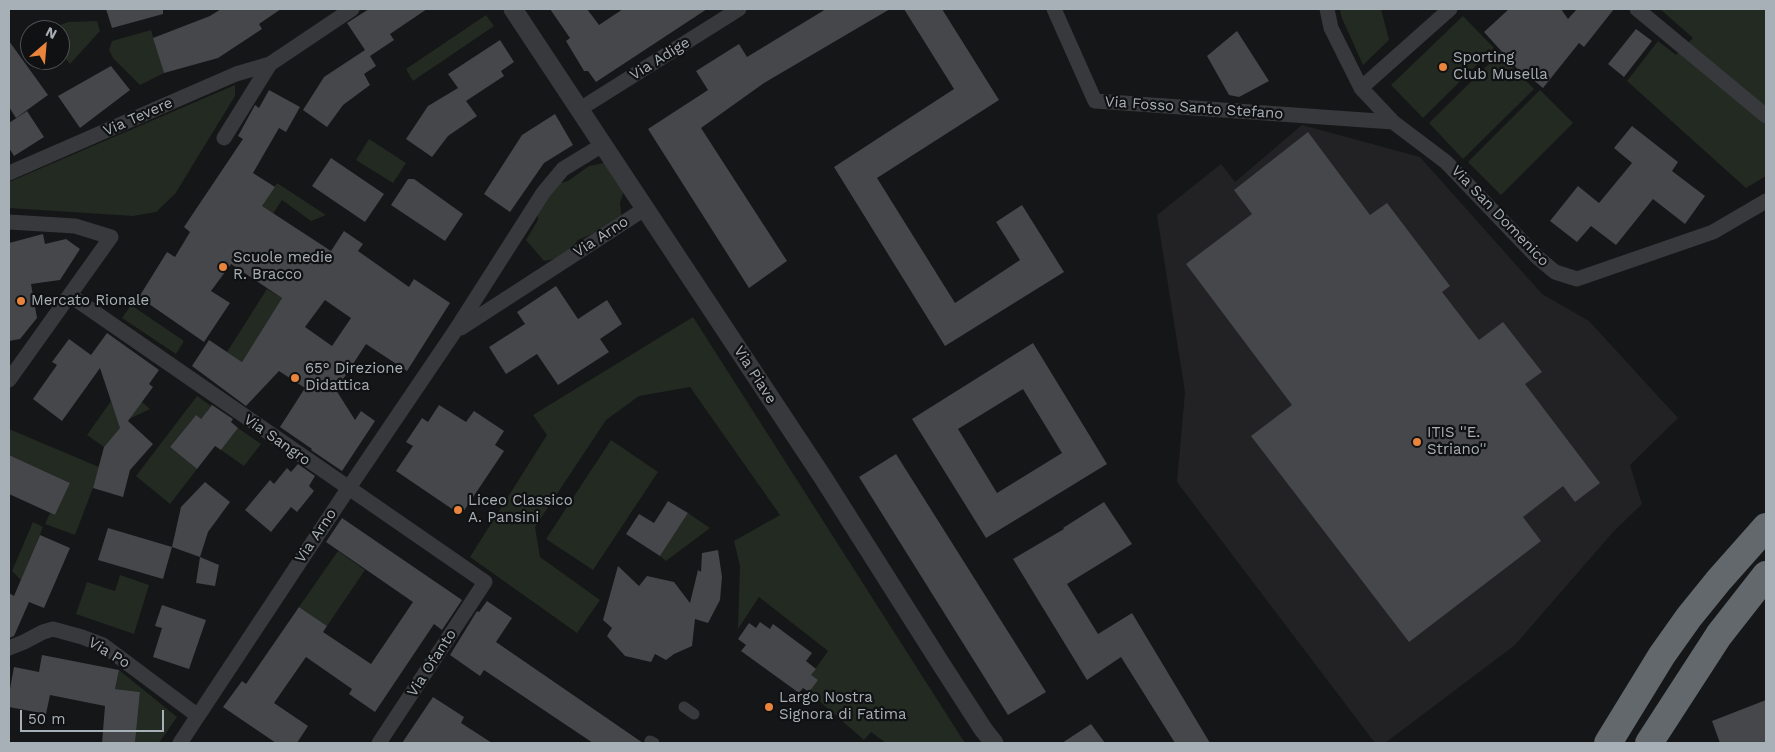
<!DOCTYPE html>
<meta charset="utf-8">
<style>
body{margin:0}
#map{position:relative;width:1775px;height:752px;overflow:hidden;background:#151617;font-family:"Work Sans",sans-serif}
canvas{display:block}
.frame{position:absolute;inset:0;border:10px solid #a8b0b7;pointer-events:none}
.north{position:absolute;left:20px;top:20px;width:50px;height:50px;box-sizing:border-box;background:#101112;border:1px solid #4d5154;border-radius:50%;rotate:27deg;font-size:14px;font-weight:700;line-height:20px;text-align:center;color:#a8b0b7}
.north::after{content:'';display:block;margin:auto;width:18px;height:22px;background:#e8843c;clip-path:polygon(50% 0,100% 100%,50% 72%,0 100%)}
.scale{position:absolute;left:20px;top:710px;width:144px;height:22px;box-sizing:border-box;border:2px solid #a8b0b7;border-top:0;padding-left:6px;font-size:15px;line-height:18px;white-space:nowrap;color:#a8b0b7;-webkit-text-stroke:4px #101112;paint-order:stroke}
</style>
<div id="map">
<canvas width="1775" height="752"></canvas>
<div class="frame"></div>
<div class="north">N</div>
<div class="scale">50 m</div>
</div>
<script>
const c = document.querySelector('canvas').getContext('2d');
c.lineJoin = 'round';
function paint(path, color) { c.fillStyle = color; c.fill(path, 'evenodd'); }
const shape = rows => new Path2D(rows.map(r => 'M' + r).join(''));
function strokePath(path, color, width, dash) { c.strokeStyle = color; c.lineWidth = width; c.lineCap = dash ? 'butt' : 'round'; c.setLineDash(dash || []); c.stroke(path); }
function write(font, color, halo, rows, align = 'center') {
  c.font = font + ' "Work Sans",sans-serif'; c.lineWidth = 4.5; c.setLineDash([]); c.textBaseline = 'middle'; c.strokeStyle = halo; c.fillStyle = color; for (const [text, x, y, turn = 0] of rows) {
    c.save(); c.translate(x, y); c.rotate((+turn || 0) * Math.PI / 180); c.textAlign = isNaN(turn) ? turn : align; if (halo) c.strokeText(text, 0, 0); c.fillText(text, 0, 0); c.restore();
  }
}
paint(shape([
 [1302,125,1420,157,1542,294,1589,321,1678,418,1630,465,1642,504,1613,532,1515,645,1385,743,1375,743,1177,482,1185,392,1157,215,1221,164,1235,182]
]), '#222224');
paint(shape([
 [1340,9,1381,9,1389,40,1363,65,1341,16],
 [1660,9,1766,9,1766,176,1746,188,1627,81,1658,41,1676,55,1693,38],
 [486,15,494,26,413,81,406,69],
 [1463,16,1494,48,1423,118,1391,85],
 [97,21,100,31,70,64,60,52,60,30,48,30,68,22],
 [151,30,164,73,140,85,113,58,109,50,112,41],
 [1499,54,1534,89,1463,159,1429,123],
 [235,85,235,96,175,194,156,212,133,216,9,208,9,182],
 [1540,90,1573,123,1501,195,1468,162],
 [369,139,406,163,393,183,356,160],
 [609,162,626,184,620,203,622,221,578,240,564,257,544,261,526,240,538,220,537,202,554,185,568,181,589,166],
 [277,183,326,215,311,221,282,200,259,235,258,195,266,200],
 [267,289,282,298,242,362,227,352],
 [131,305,184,341,176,354,122,318],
 [693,317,963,740,966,743,886,743,871,732,864,740,809,692,811,675,828,651,759,597,738,629,740,566,734,541,780,515,690,387,639,396,606,420,535,527,540,557,600,600,577,633,470,557,547,435,533,415],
 [197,396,211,406,201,419,195,416,170,447,197,469,170,504,136,476],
 [111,401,115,412,142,402,150,409,127,420,104,447,87,435],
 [238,428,261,444,244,466,221,450],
 [9,429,99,467,93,488,75,535,45,524,50,513,55,515,70,483,9,455],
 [611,440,658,472,593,570,546,539],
 [688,513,710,528,666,561,660,556],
 [33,522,43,527,21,580,12,571],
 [338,551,365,570,327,626,299,607],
 [120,575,149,585,134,634,76,614,87,582,115,591],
 [119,670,177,717,159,743,135,743,140,692,115,689]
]), '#222a22');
paint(shape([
 [106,9,163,9,163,14,112,28],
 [221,9,281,9,259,24,262,29,218,58,164,73,153,38,210,16],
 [369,9,427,9,390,34,394,40,370,56,376,66,364,74,370,85,343,105,327,127,303,110,324,77,365,50,347,23],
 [550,9,587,9,599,25,623,9,707,9,596,82,588,71,584,71,566,41,570,38],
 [826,9,890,9,764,83,701,128,787,261,749,288,648,129,708,90,696,71,739,44,747,57],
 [904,9,942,9,999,100,877,178,955,303,1020,260,996,222,1022,205,1064,272,945,346,834,167,954,89],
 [1509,9,1561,9,1568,19,1577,9,1614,9,1584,47,1579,43,1543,88,1525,73,1523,75,1484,32],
 [1636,29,1652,41,1624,77,1608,64],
 [1237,31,1269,81,1239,97,1229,95,1207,56],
 [500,40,514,62,501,71,504,76,466,101,477,116,448,136,432,157,406,139,428,106,458,88,448,74],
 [9,41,48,95,16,118,9,107],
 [111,66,130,90,80,128,58,96],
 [269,90,300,107,286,132,279,128,253,173,275,187,262,206,331,251,344,231,363,244,358,251,409,287,414,279,450,303,407,371,366,344,336,390,355,420,361,411,375,421,342,471,311,450,312,449,280,427,305,388,279,371,246,406,192,366,209,340,242,362,282,298,231,264,211,291,230,303,204,342,139,297,167,252,175,257,190,232,184,227,243,139,238,136,255,105,259,108],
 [325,300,351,318,332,346,305,327],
 [27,111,44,137,14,156,9,148,9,123],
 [555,114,573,145,544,163,510,212,484,194,522,135],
 [1632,126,1678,162,1672,171,1705,196,1685,224,1653,199,1616,245,1591,226,1577,242,1550,221,1578,186,1599,203,1632,163,1614,148],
 [1308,132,1370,215,1387,203,1450,286,1442,292,1479,340,1503,322,1542,372,1525,384,1600,483,1575,502,1563,486,1523,517,1541,541,1409,642,1251,436,1292,405,1186,264,1252,214,1234,190],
 [331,158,384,194,365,222,312,186],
 [408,179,414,179,463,214,445,241,391,205],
 [43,234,45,244,66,239,80,249,60,280,31,284,37,318,20,339,9,341,9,243],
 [556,286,578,319,607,300,622,324,600,339,609,352,558,385,537,354,506,374,489,347,525,324,517,312],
 [107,333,159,370,149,384,153,387,128,421,153,444,130,470,123,497,93,488,104,447,120,428,100,368,62,421,33,399,57,365,52,362,69,339,91,355],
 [1033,343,1107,464,986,538,912,419],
 [1023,389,1062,453,997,493,958,429],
 [212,405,233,419,231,422,238,428,221,450,215,446,197,469,170,447,196,415,201,419],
 [439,405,466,422,474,411,504,431,495,445,504,451,461,515,396,471,413,446,406,442,422,418,428,422],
 [896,454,1046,692,1008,715,859,477],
 [9,455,70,483,55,515,9,494],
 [298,464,315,476,309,486,314,491,297,512,291,507,271,532,245,510,270,480,274,484,287,468,291,472],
 [205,482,230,502,208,532,200,557,172,547,181,507],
 [668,501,688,513,660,556,626,534,639,514,654,523],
 [1104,502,1132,544,1067,584,1098,634,1132,613,1210,743,1175,743,1121,657,1087,680,1013,559,1064,529,1063,528],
 [342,518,462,600,442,630,434,624,375,712,349,694,352,689,306,657,274,703,308,726,297,743,276,743,223,707,242,681,246,684,299,607,327,626,323,632,371,664,413,602,326,542],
 [108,528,172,547,163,579,98,560],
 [40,535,70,548,44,608,29,602,14,636,9,638,9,593,14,596],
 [718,550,722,577,720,600,708,623,695,619,692,646,674,654,666,660,655,654,651,662,625,656,607,636,612,628,603,620,618,566,639,586,647,576,674,582,690,603,698,570,701,572,702,553],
 [200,557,219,565,215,586,196,583],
 [487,601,512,618,496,642,643,743,593,743,484,670,480,676,450,655,477,611,479,612],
 [162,605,206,620,189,669,153,657,162,628,155,626],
 [760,622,770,629,773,624,812,653,806,661,816,669,811,675,818,680,809,692,803,688,799,693,741,651,746,645,738,639,749,623,756,628],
 [42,655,119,670,115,689,140,692,135,743,102,743,105,706,50,695,46,714,9,707,9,694,14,667,39,672],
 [433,697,464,717,461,723,492,743,402,743],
 [1766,700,1766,743,1720,743,1712,721],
 [1091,724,1105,743,1062,743]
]), '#45474a');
strokePath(shape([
 [684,707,694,714],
 [650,741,654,743]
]), '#37393c', 11);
strokePath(shape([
 [1054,9,1095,101,1393,122],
 [1327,9,1331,28,1361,88,1393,122,1446,162,1537,257,1555,272,1577,279,1713,232,1766,201],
 [1637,9,1766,116],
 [1361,88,1450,9],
 [580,109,739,9],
 [224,138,270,64],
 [9,173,236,74,270,64,352,9],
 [9,222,75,226,111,237,9,380],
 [71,296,485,582,379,743],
 [461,328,646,208],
 [9,648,24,642,43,632,53,629,82,637,103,645,198,716],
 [180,743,348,489,455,331,543,193,563,169,604,144]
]), '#37393c', 15);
strokePath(shape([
 [513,9,822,476,941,664,983,729,994,743]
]), '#37393c', 19);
strokePath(shape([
 [1608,743,1662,655,1689,617,1719,580,1766,527],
 [1649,743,1719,635,1766,575]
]), '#63686d', 28);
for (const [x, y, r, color] of [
 [1443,67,5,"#e8843c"],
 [223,267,5,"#e8843c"],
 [21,301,5,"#e8843c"],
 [295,378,5,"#e8843c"],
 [1417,442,5,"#e8843c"],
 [458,510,5,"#e8843c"],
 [769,707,5,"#e8843c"]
]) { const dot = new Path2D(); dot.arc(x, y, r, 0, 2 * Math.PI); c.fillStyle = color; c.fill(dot); strokePath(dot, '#101112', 2); }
write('15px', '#a8b0b7', '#101112', [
 ["Sporting",1453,58],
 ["Club Musella",1453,75],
 ["Scuole medie",233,258],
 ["R. Bracco",233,275],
 ["Mercato Rionale",31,301],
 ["65° Direzione",305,369],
 ["Didattica",305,386],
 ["ITIS ''E.",1427,433],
 ["Striano''",1427,450],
 ["Liceo Classico",468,501],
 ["A. Pansini",468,518],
 ["Largo Nostra",779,698],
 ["Signora di Fatima",779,715]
], 'left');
write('15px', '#a8b0b7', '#101112', [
 ["Via Adige",660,59,-32],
 ["Via Fosso Santo Stefano",1194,108,4],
 ["Via Tevere",138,117,-24],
 ["Via San Domenico",1500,216,46],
 ["Via Arno",601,237,-33],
 ["Via Piave",755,375,57],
 ["Via Sangro",277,440,35],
 ["Via Arno",316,536,-56],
 ["Via Po",109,653,31],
 ["Via Ofanto",432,663,-57]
]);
</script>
